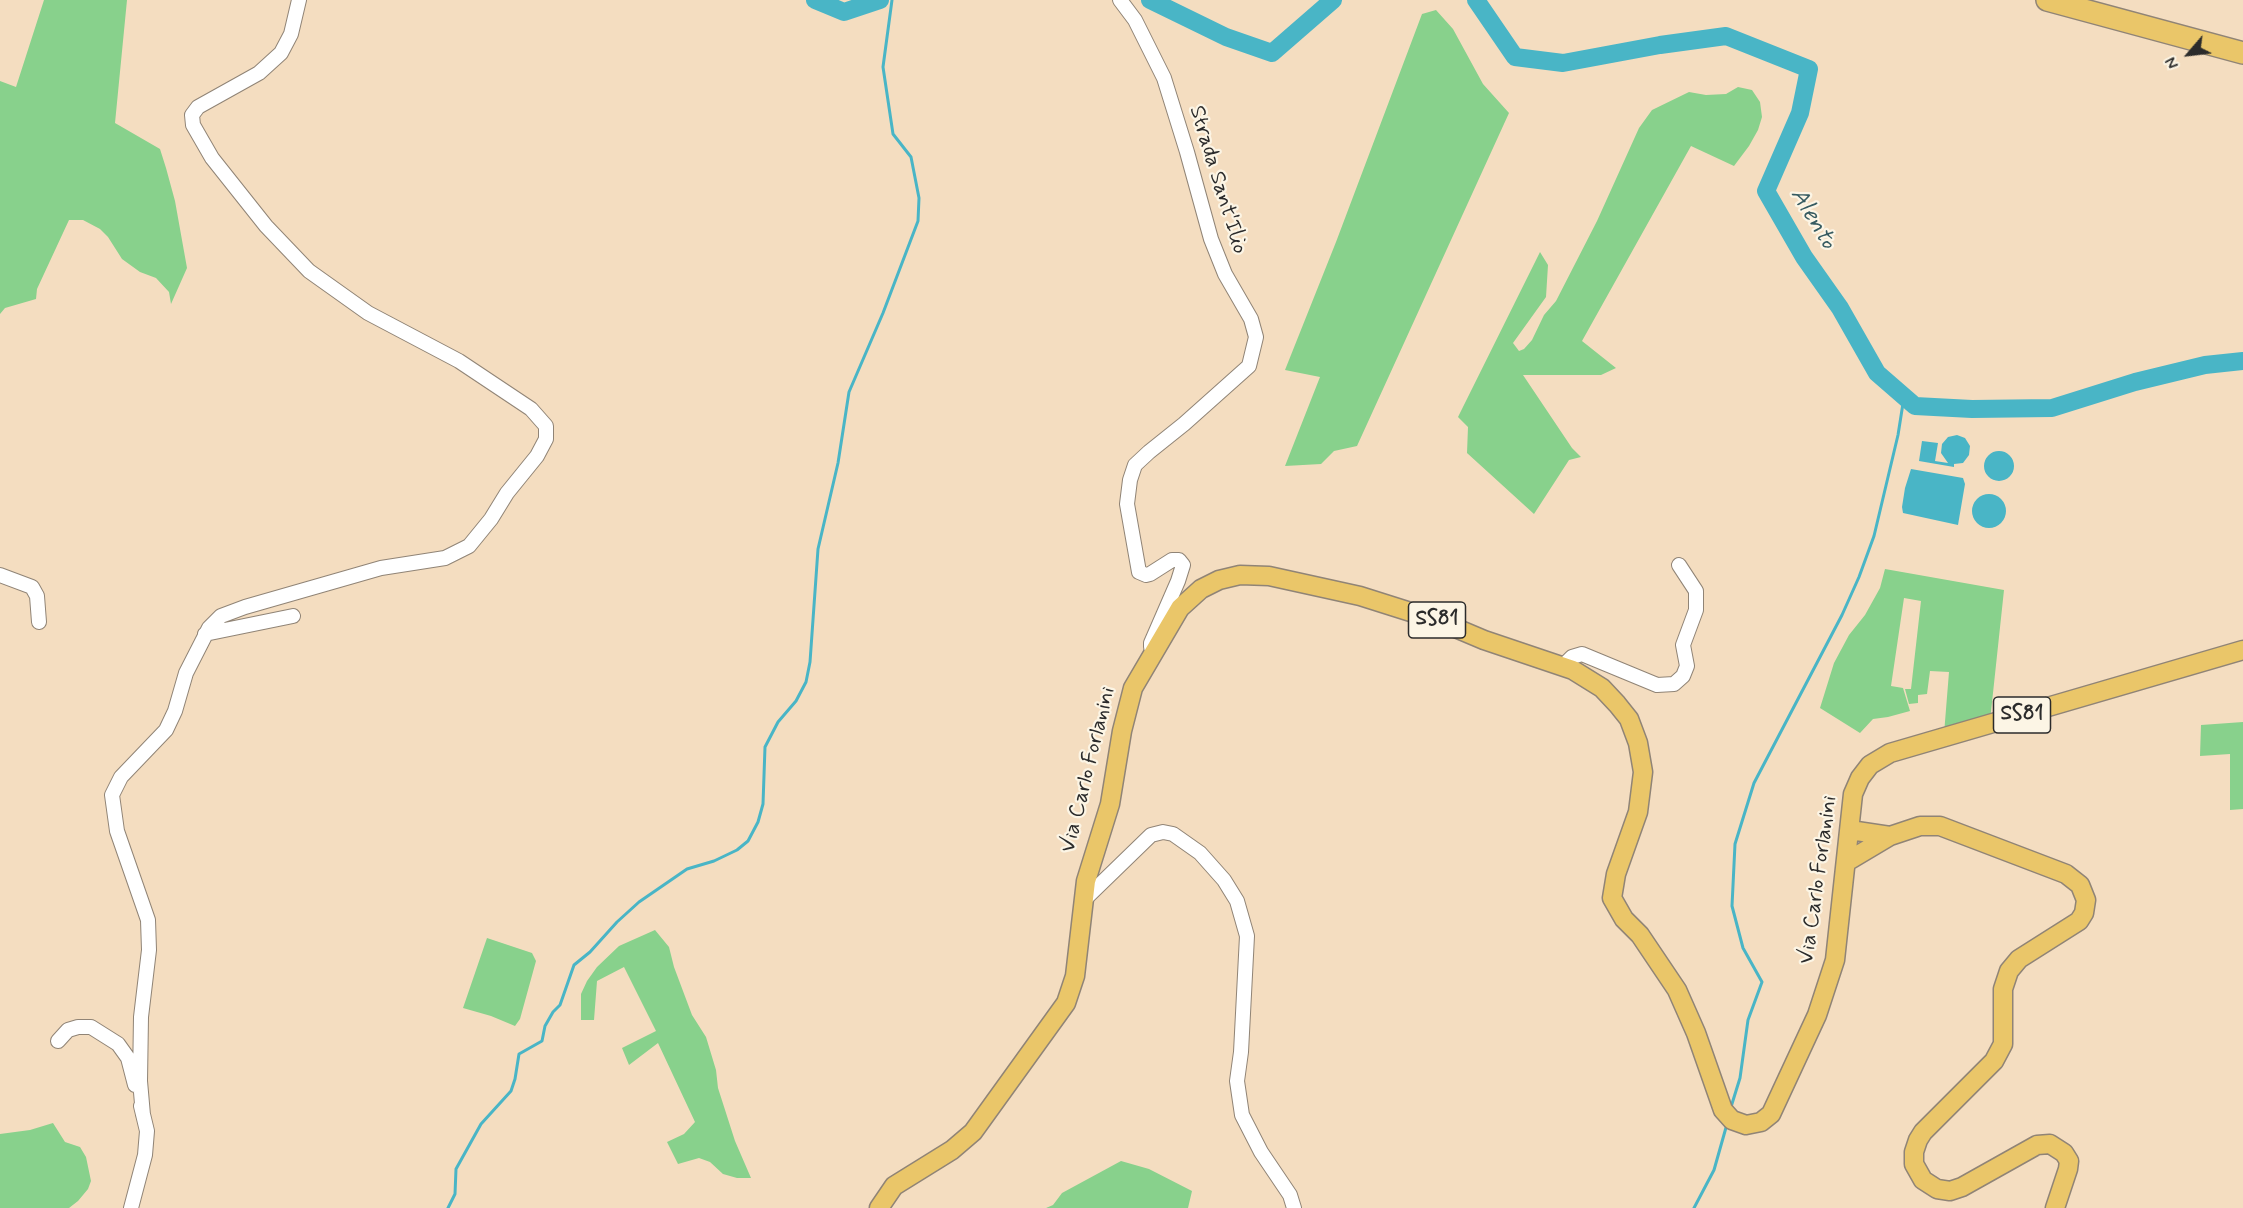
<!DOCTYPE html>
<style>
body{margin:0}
#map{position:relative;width:2243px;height:1208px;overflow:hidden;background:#f4ddc0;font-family:Mynerve,sans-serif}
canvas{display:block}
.north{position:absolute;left:2159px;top:24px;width:60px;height:60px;-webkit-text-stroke:4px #fcf5e5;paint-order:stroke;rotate:242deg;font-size:16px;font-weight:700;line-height:24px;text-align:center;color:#2b2b2b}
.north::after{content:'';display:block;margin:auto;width:21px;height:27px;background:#2b2b2b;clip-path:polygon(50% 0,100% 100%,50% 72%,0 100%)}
</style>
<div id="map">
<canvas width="2243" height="1208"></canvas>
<div class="north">N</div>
</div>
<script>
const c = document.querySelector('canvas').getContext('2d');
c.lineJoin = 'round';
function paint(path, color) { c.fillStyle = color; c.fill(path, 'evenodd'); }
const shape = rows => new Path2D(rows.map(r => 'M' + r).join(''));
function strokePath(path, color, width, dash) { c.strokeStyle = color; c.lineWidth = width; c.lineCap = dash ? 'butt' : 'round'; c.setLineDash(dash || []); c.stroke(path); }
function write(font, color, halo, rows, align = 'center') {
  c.font = font + ' Mynerve,sans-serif'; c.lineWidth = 4.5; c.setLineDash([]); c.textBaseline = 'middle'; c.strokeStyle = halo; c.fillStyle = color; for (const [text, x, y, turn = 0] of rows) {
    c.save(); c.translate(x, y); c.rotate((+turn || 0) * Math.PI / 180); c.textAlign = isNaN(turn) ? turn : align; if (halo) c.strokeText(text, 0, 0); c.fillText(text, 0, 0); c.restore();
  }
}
paint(shape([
 [44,0,127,0,115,123,160,149,166,168,175,201,187,268,171,304,169,292,156,278,140,272,122,259,108,237,100,229,83,220,69,220,37,289,36,299,5,308,0,314,0,81,16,87],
 [1436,10,1453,29,1483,84,1509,113,1357,446,1334,451,1321,464,1285,466,1320,377,1285,370,1336,242,1422,14],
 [1738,87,1752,90,1760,102,1762,117,1758,130,1749,146,1734,166,1691,146,1582,341,1616,368,1601,375,1523,375,1572,448,1581,457,1569,460,1534,514,1467,453,1468,427,1458,417,1540,252,1548,265,1546,297,1513,343,1519,351,1524,349,1532,340,1544,315,1556,301,1597,221,1639,128,1652,110,1689,92,1706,95,1726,94],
 [1885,569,2004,590,1990,721,1944,734,1949,672,1930,671,1927,694,1918,695,1918,703,1909,704,1905,689,1911,689,1921,601,1904,598,1891,686,1903,688,1910,711,1888,717,1873,719,1860,733,1820,708,1834,663,1849,635,1865,615,1880,588],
 [2243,722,2243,809,2230,810,2230,754,2200,756,2201,725],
 [655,930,669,947,674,967,692,1015,706,1037,716,1070,718,1088,735,1141,751,1178,737,1178,723,1174,710,1162,699,1158,678,1164,667,1142,684,1134,695,1122,658,1043,629,1065,622,1048,656,1031,624,967,597,981,594,1020,581,1020,581,994,587,981,597,967,619,946],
 [487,938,532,953,536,961,520,1019,515,1026,491,1016,463,1008],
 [53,1123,65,1142,80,1147,86,1157,91,1181,88,1189,78,1201,69,1208,0,1208,0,1134,30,1130],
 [1121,1161,1149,1169,1192,1191,1188,1208,1046,1208,1053,1205,1062,1193]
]), '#88d18c');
paint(shape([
 [1957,435,1965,438,1970,446,1969,455,1963,463,1954,464,1954,467,1919,461,1922,441,1938,443,1935,461,1948,463,1941,453,1942,444,1948,437],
 '1984 466a15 15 0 1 1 30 0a15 15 0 1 1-30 0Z',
 [1911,469,1963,478,1965,484,1958,525,1903,513,1902,507,1905,488],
 '1972 511a17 17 0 1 1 34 0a17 17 0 1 1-34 0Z'
]), '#49b5c6');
strokePath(shape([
 [1731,1107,1740,1078,1748,1020,1762,982,1743,948,1732,906,1735,844,1754,783,1842,615,1859,577,1874,536,1898,435,1904,397],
 [448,1208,455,1194,456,1169,481,1124,511,1091,515,1079,519,1054,542,1041,545,1026,553,1012,560,1005,574,965,590,952,617,922,639,902,687,869,714,861,737,850,748,841,758,822,763,804,765,747,778,722,796,701,806,682,810,662,818,549,838,463,849,392,883,313,918,221,919,198,911,157,893,134,883,67,892,0],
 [1694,1208,1714,1170,1727,1124]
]), '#49b5c6', 3);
strokePath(shape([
 [815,0,844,12,880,0],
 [1150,0,1226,37,1272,53,1333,0],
 [1476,0,1515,57,1563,63,1660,45,1726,36,1809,69,1800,113,1766,191,1804,257,1840,308,1877,373,1915,406,1972,409,2052,408,2135,382,2205,365,2243,361]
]), '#49b5c6', 18);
const minor = shape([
 [1120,0,1135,20,1164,78,1187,152,1211,239,1225,274,1251,319,1256,337,1249,366,1184,424,1149,452,1135,465,1130,480,1127,504,1139,572,1146,575,1150,574,1172,560,1179,560,1183,565,1178,581,1151,643,1151,647],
 [0,575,32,587,37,596,39,622],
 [205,634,293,616],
 [1563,666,1572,657,1582,654,1657,685,1674,684,1683,676,1687,666,1683,645,1696,610,1696,591,1679,565],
 [1084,900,1151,835,1163,832,1173,834,1200,853,1224,880,1237,901,1247,936,1241,1052,1237,1081,1242,1115,1261,1152,1290,1195,1294,1208],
 [58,1041,68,1030,78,1027,91,1027,118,1044,128,1058,135,1085],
 [143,1115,140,1081,141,1017,149,950,148,920,117,831,112,795,121,777,166,730,175,711,186,673,209,628,221,616,245,607,381,568,445,558,469,546,491,519,507,493,537,456,546,439,546,426,531,409,459,361,368,313,309,271,266,226,212,158,193,125,192,115,198,107,259,73,281,53,291,34,299,0],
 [131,1208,145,1155,147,1131,141,1106]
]);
const major = shape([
 [1850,830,1890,836],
 [1848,861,1890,836,1920,826,1940,826,2066,874,2080,885,2086,900,2084,913,2079,921,2019,959,2009,971,2003,989,2003,1044,1994,1061,1923,1132,1918,1140,1914,1152,1914,1164,1923,1180,1937,1189,1950,1191,1962,1187,2037,1145,2050,1144,2064,1153,2069,1161,2068,1169,2055,1208],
 [879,1208,894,1186,952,1150,973,1132,1066,1003,1075,976,1086,881,1110,804,1122,731,1133,688,1180,608,1201,589,1219,580,1240,575,1269,576,1360,596,1439,621,1484,640,1573,670,1602,688,1617,704,1629,719,1638,743,1643,772,1638,812,1616,874,1612,898,1624,919,1640,935,1677,990,1696,1033,1723,1110,1732,1120,1746,1125,1761,1122,1771,1114,1817,1015,1835,960,1853,794,1860,778,1870,765,1890,753,2243,650]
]);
const highway = shape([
 [2047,0,2243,53]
]);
strokePath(minor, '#908476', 16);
strokePath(major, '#908476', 21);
strokePath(highway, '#908476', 24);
strokePath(minor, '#fff', 14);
strokePath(major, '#eac669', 18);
strokePath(highway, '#eac669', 21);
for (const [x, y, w] of [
 [1437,620,57],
 [2022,715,57]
]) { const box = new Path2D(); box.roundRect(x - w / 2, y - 18, w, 36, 4.5); c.fillStyle = '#fcf5e5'; c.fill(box); strokePath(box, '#2b2b2b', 1.5); }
write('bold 21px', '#2b2b2b', null, [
 ["SS81",1437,620],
 ["SS81",2022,715]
]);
write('22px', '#2b2b2b', '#fcf5e5', [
 ["Strada Sant'Ilio",1217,180,73],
 ["Via Carlo Forlanini",1089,770,-76],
 ["Via Carlo Forlanini",1819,880,-82]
]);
write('italic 24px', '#365b61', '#fcf5e5', [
 ["Alento",1812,219,59]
]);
</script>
